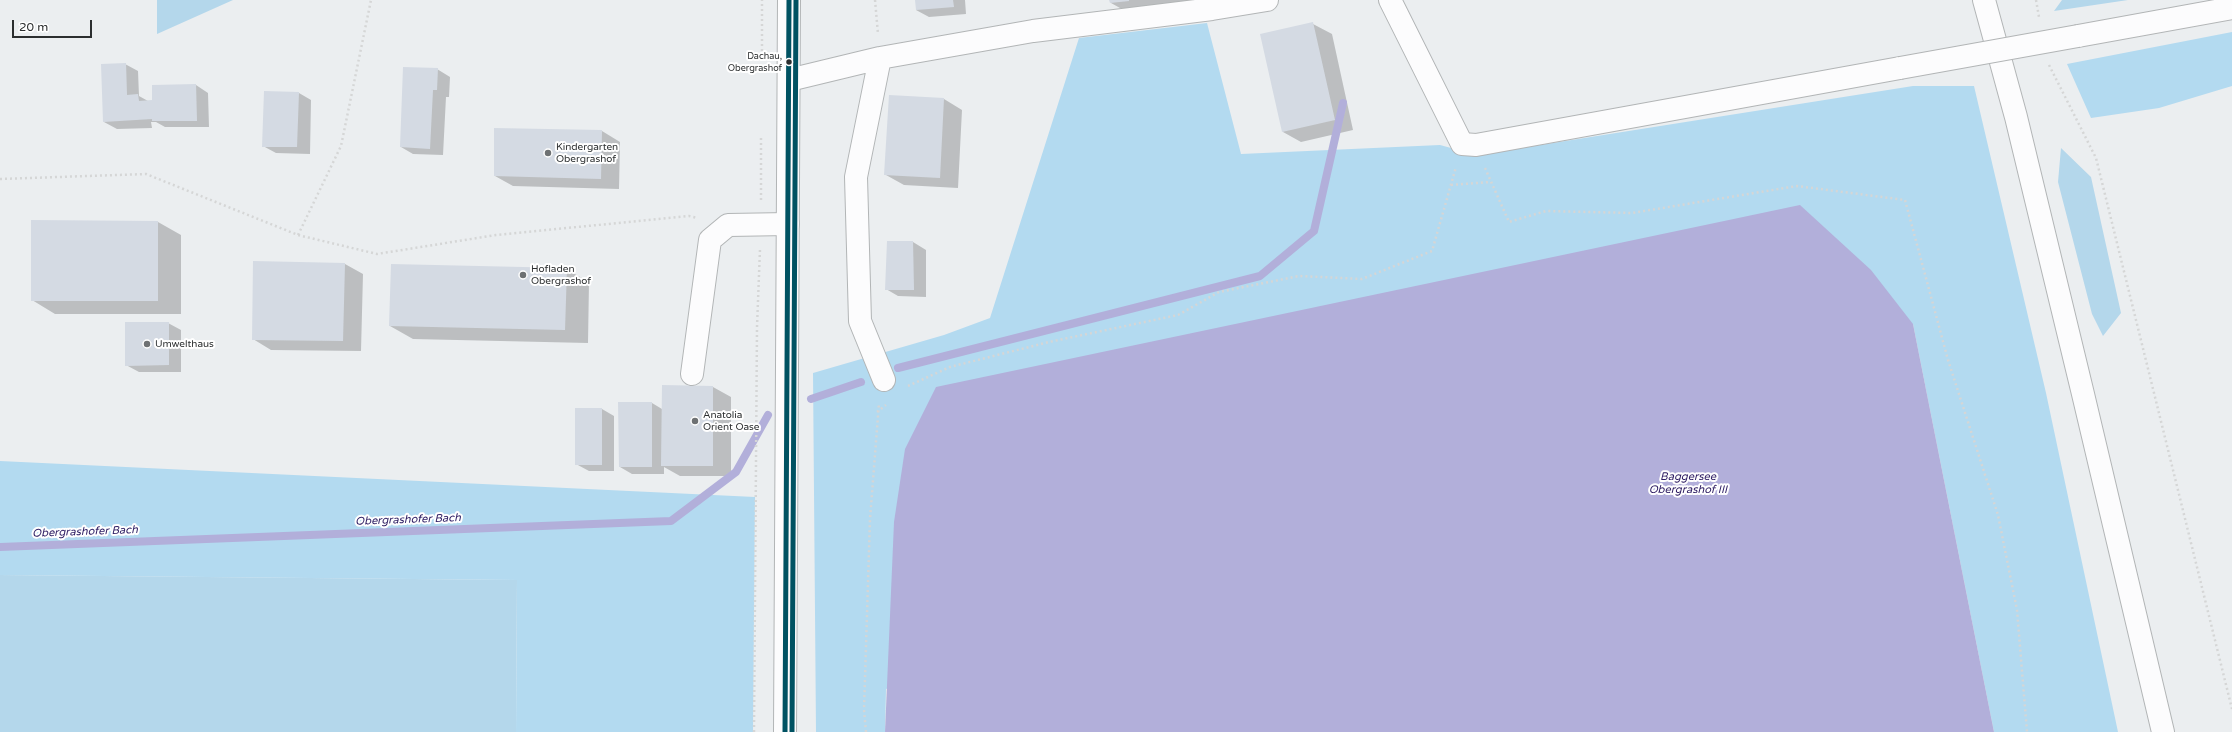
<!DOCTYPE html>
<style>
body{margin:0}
#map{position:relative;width:2232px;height:732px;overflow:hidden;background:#ebeef0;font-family:"Varela Round",sans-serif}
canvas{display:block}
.scale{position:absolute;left:12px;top:20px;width:80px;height:18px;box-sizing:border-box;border:2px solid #2b2e2f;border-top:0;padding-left:5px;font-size:12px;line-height:14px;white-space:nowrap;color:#2b2e2f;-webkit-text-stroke:3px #fff;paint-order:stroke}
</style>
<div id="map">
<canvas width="2232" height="732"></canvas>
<div class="scale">20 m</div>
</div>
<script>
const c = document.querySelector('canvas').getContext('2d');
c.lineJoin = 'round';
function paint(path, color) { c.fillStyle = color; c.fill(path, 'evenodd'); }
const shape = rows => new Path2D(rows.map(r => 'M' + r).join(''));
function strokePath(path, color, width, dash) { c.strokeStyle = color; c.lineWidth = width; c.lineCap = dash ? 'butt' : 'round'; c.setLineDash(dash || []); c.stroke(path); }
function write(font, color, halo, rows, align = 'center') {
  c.font = font + ' "Varela Round",sans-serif'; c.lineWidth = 4; c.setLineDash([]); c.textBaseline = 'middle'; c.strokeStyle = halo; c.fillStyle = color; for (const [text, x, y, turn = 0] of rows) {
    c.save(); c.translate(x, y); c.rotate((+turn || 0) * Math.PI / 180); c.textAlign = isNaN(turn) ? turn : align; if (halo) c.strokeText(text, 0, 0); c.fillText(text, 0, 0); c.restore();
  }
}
paint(shape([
 [157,0,233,0,157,34],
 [2062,0,2128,0,2054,11],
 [2061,148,2091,177,2121,313,2103,336,2092,314,2058,182],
 [0,575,517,580,516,732,0,732]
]), '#b4d7eb');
paint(shape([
 [1207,23,1241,154,1440,145,1477,155,1913,86,1974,86,2046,393,2118,732,1994,732,1913,324,886,689,885,732,816,732,813,373,944,335,990,318,1079,38],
 [2232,32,2232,86,2159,108,2091,118,2067,64],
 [0,461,755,497,753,732,516,732,517,580,0,575]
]), '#b3daf0');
paint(shape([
 [1800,205,1871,270,1913,324,1994,732,885,732,894,522,905,449,936,387]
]), '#b2afda');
paint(shape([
 [916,0,965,0,966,14,929,17,916,10],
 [1110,0,1229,0,1129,13,1111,3],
 [1313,24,1332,34,1353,130,1301,142,1283,132],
 [125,64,138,71,139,96,148,101,153,102,196,85,208,93,209,127,165,127,156,122,151,122,152,128,117,129,104,122],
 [437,69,450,77,449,97,446,97,443,155,413,154,401,147],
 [299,93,311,100,310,154,276,153,263,146],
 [944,99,962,110,958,188,904,185,886,175],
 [602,131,620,142,619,189,513,186,495,176],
 [158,222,181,235,181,314,55,314,32,300],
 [888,242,913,242,926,250,926,297,898,296,886,289],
 [345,264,363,274,361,351,271,350,253,339],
 [566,269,589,282,588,343,413,339,390,326],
 [168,323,181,330,181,372,139,372,126,365],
 [663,386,713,387,731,397,731,476,680,476,664,467,664,474,632,474,620,467,652,403,662,409],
 [602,409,614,416,614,471,589,471,576,464]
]), '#0003');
strokePath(shape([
 [898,368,1260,276,1314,231,1343,103],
 [811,399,861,382],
 [0,547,671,521,736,472,768,415]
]), '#b2afda', 8);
paint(shape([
 [915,0,953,0,954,7,916,10],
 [1109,0,1129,0,1129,1,1110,3],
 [1313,22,1335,120,1282,132,1260,34],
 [126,63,127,95,138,94,139,101,152,100,152,85,196,84,197,121,152,121,152,119,103,122,101,64],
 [403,67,438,68,437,90,433,90,430,149,400,147],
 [264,91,299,92,297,147,262,147],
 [889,95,944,98,940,178,884,175],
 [494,128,602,130,601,179,494,176],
 [31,220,158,221,158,301,31,301],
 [887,241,913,241,914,290,885,290],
 [253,261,345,263,343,341,252,340],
 [391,264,567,268,565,330,389,326],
 [125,322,169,322,169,365,125,366],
 [662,385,713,386,713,466,661,466],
 [618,402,652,402,652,467,619,467],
 [575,408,602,408,602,465,575,465]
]), '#d4dae3');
const minor = shape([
 [1390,0,1462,144,1476,145,1900,68],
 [2078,36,2232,8],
 [880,58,856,177,860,321,884,380],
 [789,80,880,58,1033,31,1212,9,1267,0],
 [692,374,710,240,728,225,788,224]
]);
const major = shape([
 [785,732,789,0]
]);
const highway = shape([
 [1984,0,2016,117,2083,394,2163,732]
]);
strokePath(minor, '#b2b5b6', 24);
strokePath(major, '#b2b5b6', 24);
strokePath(highway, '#b2b5b6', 24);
strokePath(shape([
 [875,0,878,34],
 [2036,0,2039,17],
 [762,56,762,0],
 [2049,65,2096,158,2232,709],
 [1485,168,1509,222,1546,211,1632,213,1797,186,1905,200,1948,360,1998,515,2017,610,2027,732],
 [0,179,146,174,298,235,377,254,496,235,689,216,697,218],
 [1451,185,1490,182],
 [761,200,761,135],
 [298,235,341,146,371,0],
 [908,386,950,367,1049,342,1178,315,1219,292,1299,276,1362,279,1432,251,1456,167],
 [877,412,886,405],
 [754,732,757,327,760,249],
 [866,732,864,710,870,519,879,403]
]), '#d5d6d6', 2.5, [2, 3]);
strokePath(minor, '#fcfcfd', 22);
strokePath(major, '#fcfcfd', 22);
strokePath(highway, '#fcfcfd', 22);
const minorBridge = shape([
 [1900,68,2078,36]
]);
strokePath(minorBridge, '#b2b5b6', 24, []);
strokePath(minorBridge, '#fcfcfd', 22);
strokePath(shape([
 [785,732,789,0]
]), '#005262', 5);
strokePath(shape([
 [792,732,796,0]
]), '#005262', 5);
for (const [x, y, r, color] of [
 [789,62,3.5,"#2b2e2f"],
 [548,153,4,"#6e7173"],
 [523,275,4,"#6e7173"],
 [147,344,4,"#6e7173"],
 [695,421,4,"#6e7173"]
]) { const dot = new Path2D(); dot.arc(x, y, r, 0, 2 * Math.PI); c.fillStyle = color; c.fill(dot); strokePath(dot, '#fff', 1.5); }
write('9px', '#2b2e2f', '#fff', [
 ["Dachau,",782,57],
 ["Obergrashof",782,69]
], 'right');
write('10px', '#2b2e2f', '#fff', [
 ["Kindergarten",556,147],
 ["Obergrashof",556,159],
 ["Hofladen",531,269],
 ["Obergrashof",531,281],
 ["Umwelthaus",155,344],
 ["Anatolia",703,415],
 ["Orient Oase",703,427]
], 'left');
write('italic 11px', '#2a1960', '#fff', [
 ["Baggersee",1688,477],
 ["Obergrashof III",1688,490],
 ["Obergrashofer Bach",408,520,-2],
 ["Obergrashofer Bach",85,532,-2]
]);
</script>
